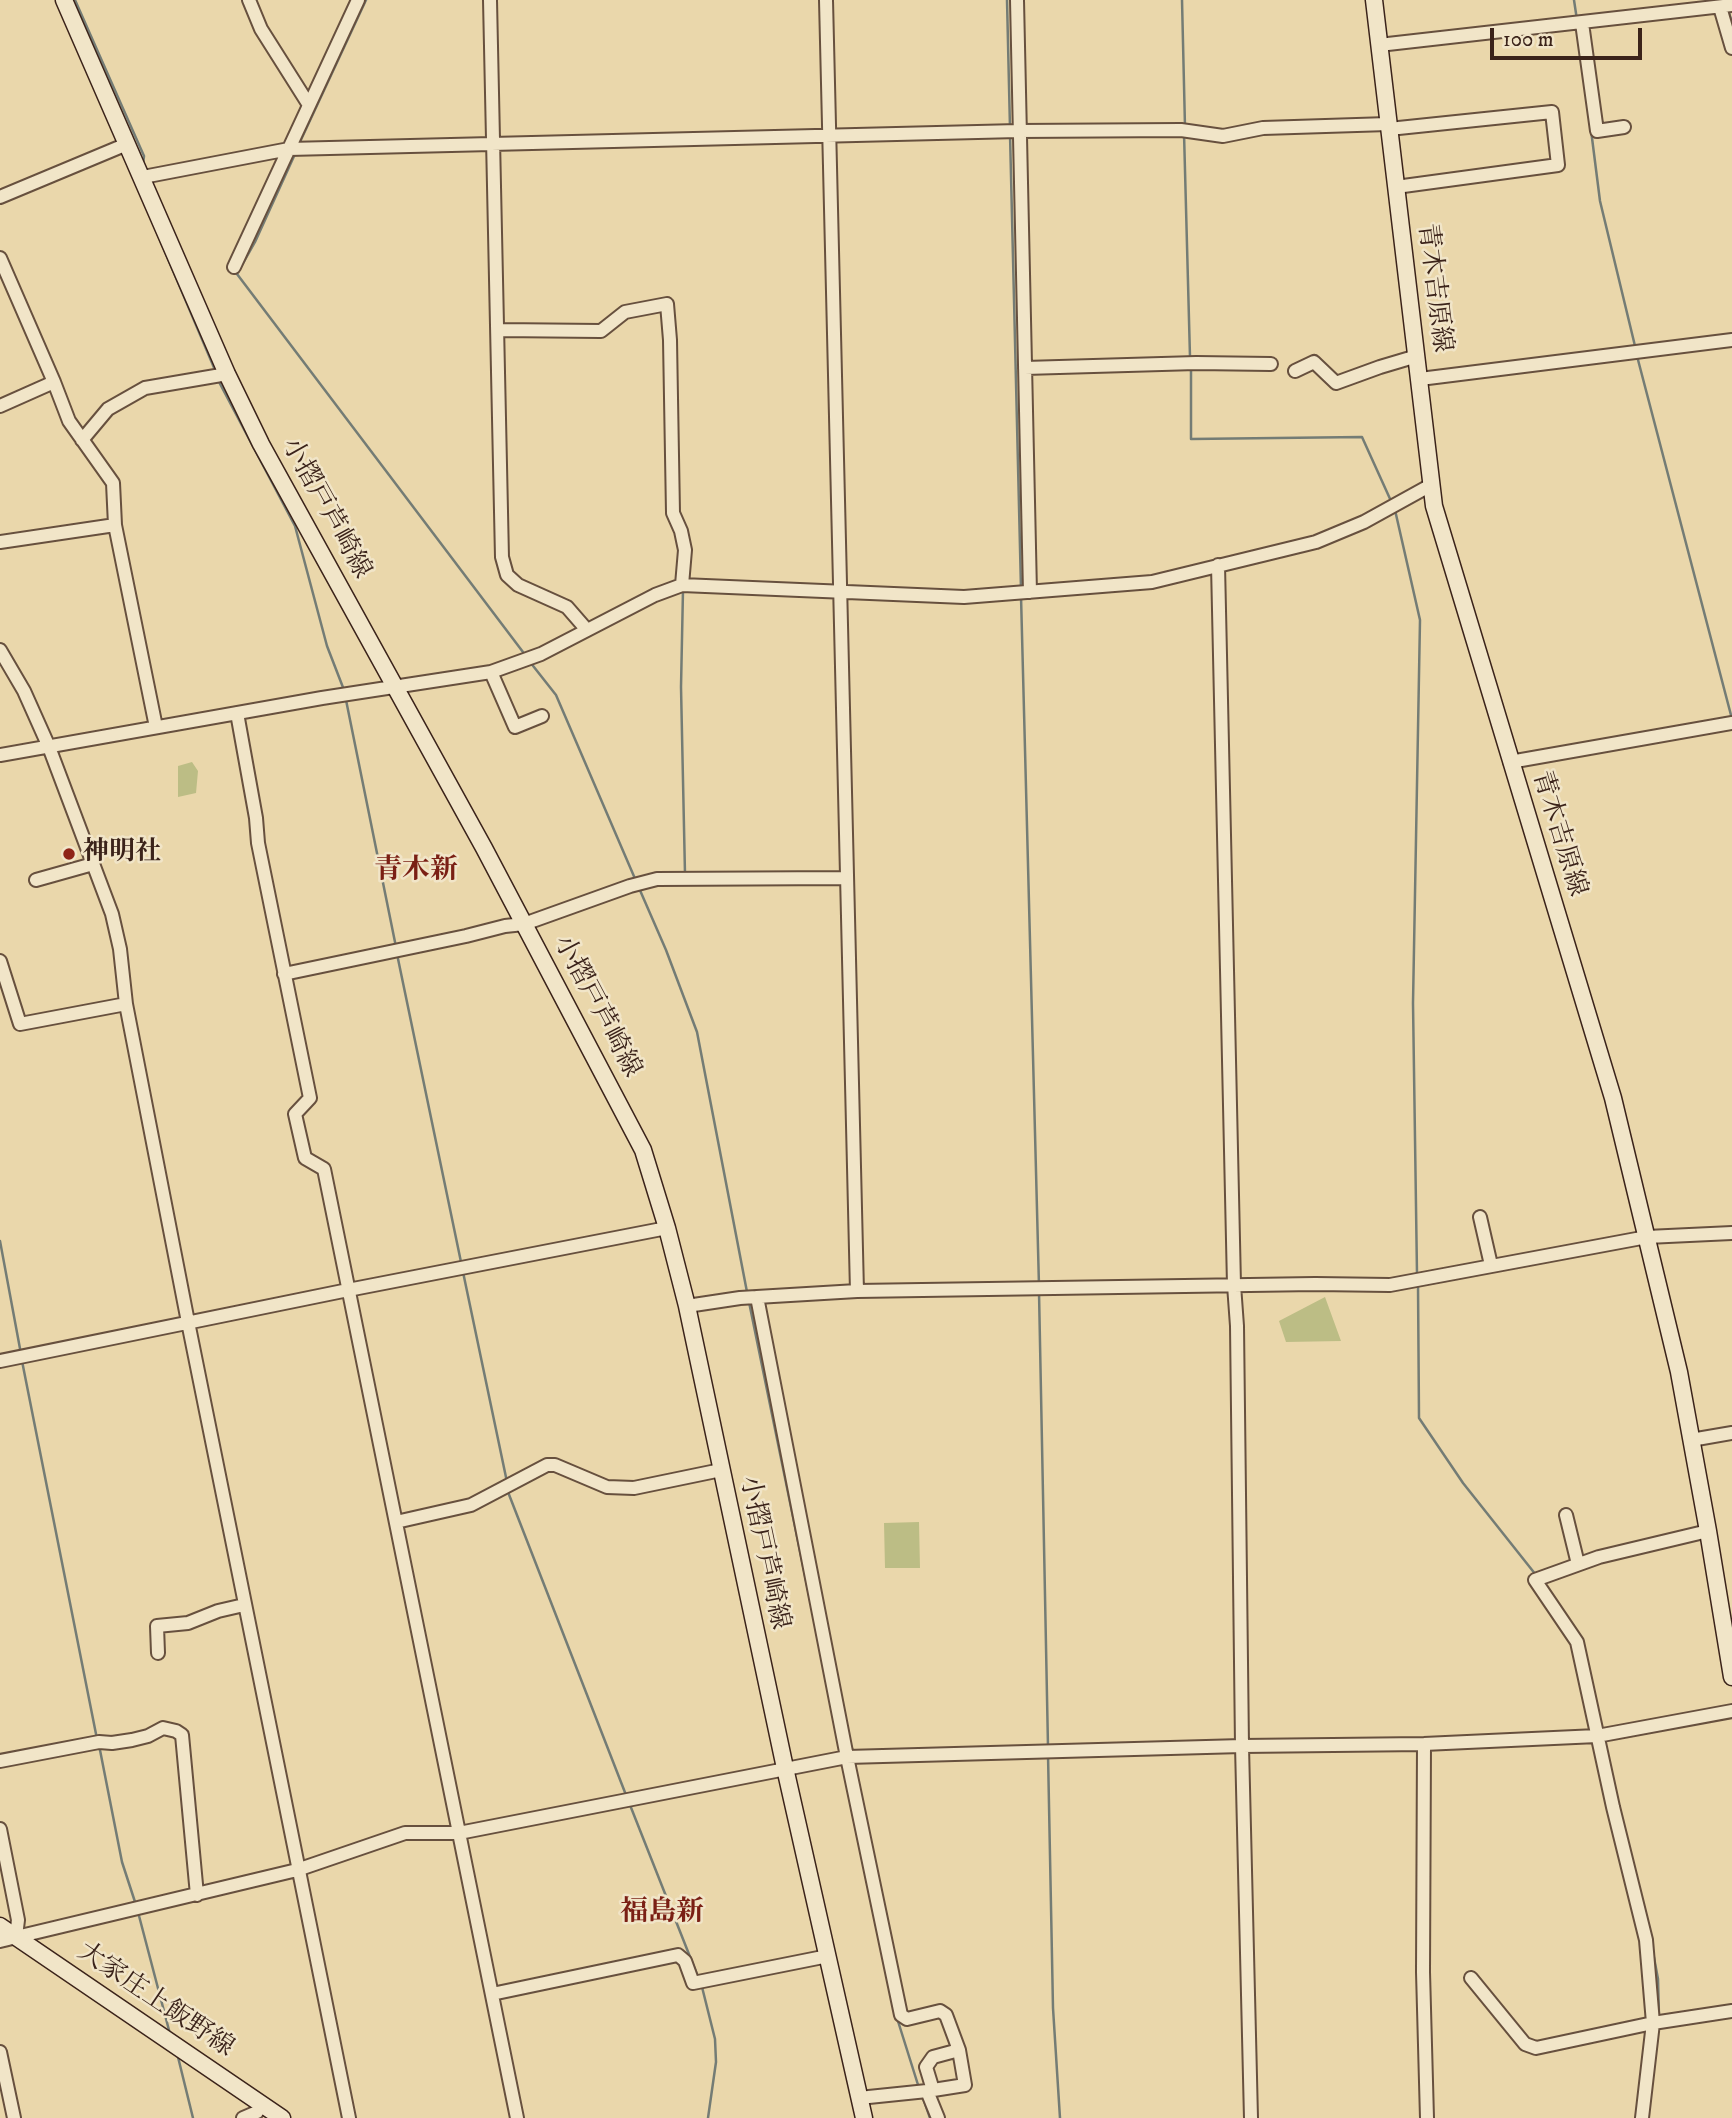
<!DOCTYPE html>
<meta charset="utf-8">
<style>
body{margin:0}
#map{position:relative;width:1732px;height:2118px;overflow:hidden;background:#ead7ab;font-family:"IM FELL DW Pica",serif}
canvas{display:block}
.scale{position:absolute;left:1490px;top:28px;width:152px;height:32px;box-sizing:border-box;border:4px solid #3b231a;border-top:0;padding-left:9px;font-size:21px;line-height:24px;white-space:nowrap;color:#3b231a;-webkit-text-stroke:5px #f1e5c8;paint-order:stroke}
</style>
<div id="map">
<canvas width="1732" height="2118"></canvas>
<div class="scale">100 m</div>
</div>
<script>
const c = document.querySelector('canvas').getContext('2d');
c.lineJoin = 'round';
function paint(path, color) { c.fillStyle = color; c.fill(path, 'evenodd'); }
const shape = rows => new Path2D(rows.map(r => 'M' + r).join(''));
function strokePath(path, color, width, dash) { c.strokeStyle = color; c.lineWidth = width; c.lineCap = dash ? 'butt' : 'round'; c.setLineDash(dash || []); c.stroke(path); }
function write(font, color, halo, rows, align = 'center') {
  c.font = font + ' "IM FELL DW Pica","Noto Serif JP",serif'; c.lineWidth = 5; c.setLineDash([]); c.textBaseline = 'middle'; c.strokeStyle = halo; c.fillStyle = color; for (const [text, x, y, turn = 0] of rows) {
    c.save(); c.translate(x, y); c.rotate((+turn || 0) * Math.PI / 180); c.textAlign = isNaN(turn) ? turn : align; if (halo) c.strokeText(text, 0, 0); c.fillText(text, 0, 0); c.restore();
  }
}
paint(shape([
 [192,762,198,771,196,793,178,797,178,766],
 [1325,1297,1341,1341,1286,1342,1279,1321],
 [919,1522,920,1568,885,1568,884,1523]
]), '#bcbd85');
strokePath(shape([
 [75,0,144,156,143,164],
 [1007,0,1010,128],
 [1182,0,1185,127],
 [1574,0,1577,20],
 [1728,9,1732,23],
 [1591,130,1600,201,1635,346],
 [1184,133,1190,357],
 [1010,134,1021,589],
 [299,144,366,0],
 [295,154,255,242,237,274,526,656],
 [136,183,215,370],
 [1637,356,1732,719],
 [1191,368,1191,439,1362,437,1391,501],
 [218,380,295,526,327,646,344,690],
 [1395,510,1420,620,1413,1003,1417,1274],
 [683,590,681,687,685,874],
 [1021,596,1039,1286],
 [530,662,556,695,636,881],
 [346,700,396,947],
 [639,888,666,950,697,1032,747,1292],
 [397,954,461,1262],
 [0,1241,21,1354],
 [463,1272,507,1482],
 [1418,1284,1419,1418,1463,1483,1536,1575],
 [1039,1292,1048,1747],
 [749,1302,810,1600],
 [22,1361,97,1739],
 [508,1492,626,1795],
 [99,1745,122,1862,136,1905],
 [1048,1754,1053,2008,1060,2118],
 [1617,1798,1621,1815],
 [630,1805,698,1977],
 [851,1806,890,1991],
 [138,1912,170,2034],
 [1652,1947,1658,1979,1659,2017],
 [702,1987,715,2039,716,2062,708,2118],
 [897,2018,919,2088],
 [177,2053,193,2118],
 [922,2095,930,2118]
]), '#747c75', 2.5);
const minor = shape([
 [249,0,261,29,309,105],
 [490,0,502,557,507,575,518,585,567,607,587,630],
 [826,0,857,1291],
 [1017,0,1030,592],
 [1720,7,1732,48],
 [1582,23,1597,131,1624,127],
 [1379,45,1732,5],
 [1389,129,1552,112,1558,165,1396,187],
 [143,177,289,149,1018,131,1181,130,1223,136,1263,128,1388,124],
 [0,197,127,144],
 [0,258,54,382],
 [234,267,358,0],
 [498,330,601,331,625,312,667,304,670,340,673,513,681,531,685,550,682,585],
 [1025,368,1196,363,1271,364],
 [1295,371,1314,362,1336,383,1380,367,1417,356],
 [1420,379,1732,340],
 [0,406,54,382,69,421,113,483,115,525,0,542],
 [82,440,108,409,145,388,227,374],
 [115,525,156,727],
 [1218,565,1234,1285,1237,1326,1242,1746,1251,2118],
 [0,650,24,691,49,747,112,914,120,949,126,1004,188,1322,349,2118],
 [491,672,515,727,542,716],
 [237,713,256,818,258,843,310,1098,295,1114,305,1158,324,1169,517,2118],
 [0,755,322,698,491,672,541,654,655,595,682,585,964,597,1152,582,1316,542,1364,522,1431,485],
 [1510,762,1732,723],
 [36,880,93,864],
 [0,961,20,1024,126,1004],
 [284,974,466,936,505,926,524,924,630,886,657,879,845,878],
 [1480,1217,1491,1265],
 [757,1297,847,1757,901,2015,907,2019,940,2011,946,2015,959,2050,965,2085,927,2091],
 [687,1306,740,1298,857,1291,1315,1284,1390,1285,1647,1237,1732,1233],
 [0,1361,348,1290,667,1228],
 [1691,1440,1732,1433],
 [1566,1515,1578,1564],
 [396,1522,471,1505,547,1465,555,1465,607,1487,634,1488,721,1470],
 [158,1653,157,1626,188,1623,218,1611,244,1605],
 [1424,1744,1423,1972,1427,2118],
 [0,1761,99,1742,112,1743,132,1740,148,1736,163,1728,176,1731,182,1735,197,1895],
 [0,1829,18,1920,16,1936],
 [0,1941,297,1870,405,1833,459,1833,847,1757,1242,1746,1424,1744,1597,1736,1732,1711],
 [1471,1978,1525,2044,1536,2048,1653,2023,1732,2011],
 [492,1994,678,1955,685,1961,693,1983,828,1956],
 [0,2052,14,2118],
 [933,2090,926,2067,933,2057,959,2050],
 [859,2098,927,2091,938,2118],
 [243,2118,257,2112,262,2104],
 [1642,2118,1653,2023,1646,1940,1613,1807,1577,1642,1535,1580,1599,1557,1708,1531]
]);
const secondary = shape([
 [64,0,227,374,261,444,484,848,643,1150,667,1228,687,1306,785,1768,864,2118],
 [1374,0,1434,506,1613,1098,1679,1372,1708,1531,1732,1677],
 [0,1926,282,2118]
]);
strokePath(minor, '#67503e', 16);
strokePath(secondary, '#3b231a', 19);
strokePath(minor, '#f1e5c8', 12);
strokePath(secondary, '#f1e5c8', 16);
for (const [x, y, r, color] of [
 [69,854,7,"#8f2418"]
]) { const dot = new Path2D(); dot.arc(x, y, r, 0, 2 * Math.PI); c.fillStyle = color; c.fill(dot); strokePath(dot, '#f1e5c8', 2.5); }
write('26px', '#3b231a', '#f1e5c8', [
 ["青木吉原線",1433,288,83],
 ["小摺戸芦崎線",325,509,61],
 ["青木吉原線",1558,834,73],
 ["小摺戸芦崎線",596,1007,62],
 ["小摺戸芦崎線",763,1553,78],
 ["大家庄上飯野線",155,2001,34]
]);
write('bold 26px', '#3b231a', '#f1e5c8', [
 ["神明社",83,854]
], 'left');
write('bold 28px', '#7a1f14', '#f1e5c8', [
 ["青木新",416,872],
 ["福島新",662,1914]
]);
</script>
